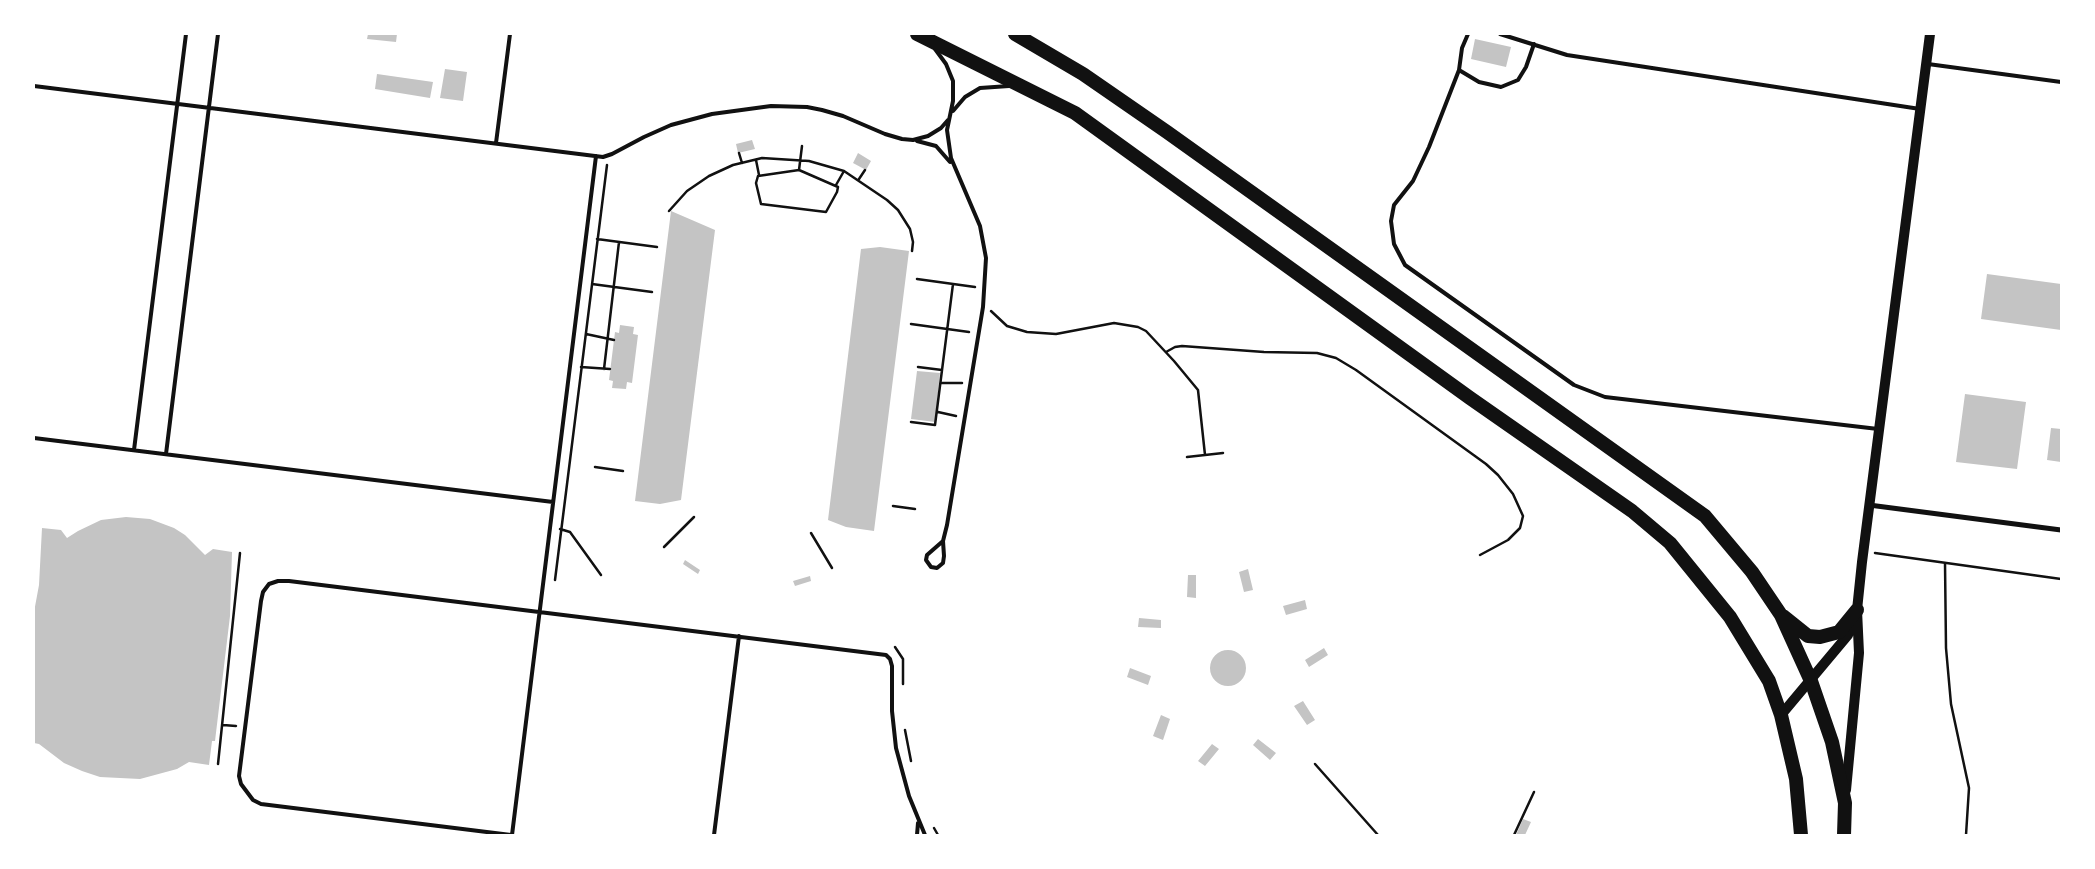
<!DOCTYPE html>
<style>
body{margin:0}
#map{position:relative;width:2095px;height:869px;overflow:hidden;background:#fff;font-family:Literata,serif}
canvas{display:block}
.frame{position:absolute;inset:0;border:35px solid #fff;pointer-events:none}
</style>
<div id="map">
<canvas width="2095" height="869"></canvas>
<div class="frame"></div>
</div>
<script>
const c = document.querySelector('canvas').getContext('2d');
c.lineJoin = 'round';
function paint(path, color) { c.fillStyle = color; c.fill(path, 'evenodd'); }
const shape = rows => new Path2D(rows.map(r => 'M' + r).join(''));
function strokePath(path, color, width, dash) { c.strokeStyle = color; c.lineWidth = width; c.lineCap = dash ? 'butt' : 'round'; c.setLineDash(dash || []); c.stroke(path); }
paint(shape([
 [368,34,397,34,396,42,367,39],
 [1475,39,1511,47,1506,67,1471,59],
 [445,69,467,72,463,101,440,98],
 [377,74,433,82,430,98,375,89],
 [752,140,755,149,738,153,736,144],
 [858,153,871,161,866,170,853,163],
 [671,211,715,230,681,500,660,504,635,501],
 [880,247,909,251,874,531,846,527,828,520,861,249],
 [1987,274,2061,284,2061,330,1981,319],
 [620,325,634,327,633,334,638,335,632,383,627,382,626,389,612,388,613,381,609,380,615,332,619,333],
 [917,371,940,373,935,422,911,419],
 [1965,394,2026,402,2017,469,1956,462],
 [2051,428,2061,429,2061,462,2047,460],
 [126,517,150,519,174,528,185,535,205,555,213,549,232,552,230,616,215,741,212,741,209,765,189,762,177,769,140,779,100,777,82,771,64,763,39,744,34,743,34,612,39,585,42,528,61,530,67,538,78,531,101,520],
 [685,560,700,570,698,574,683,564],
 [1248,569,1253,590,1244,592,1239,572],
 [1188,575,1196,575,1196,598,1187,597],
 [810,576,811,581,795,586,793,581],
 [1305,600,1307,609,1286,615,1283,606],
 [1139,618,1161,620,1161,628,1138,627],
 [1324,648,1328,655,1309,667,1305,660],
 '1210 668a18 18 0 1 1 36 0a18 18 0 1 1-36 0Z',
 [1130,668,1151,676,1148,685,1127,677],
 [1303,701,1315,720,1307,725,1294,706],
 [1161,715,1170,719,1163,740,1153,736],
 [1258,739,1276,753,1270,760,1253,745],
 [1212,744,1219,749,1205,766,1198,761],
 [1523,819,1531,822,1525,835,1516,835]
]), '#c4c4c4');
strokePath(shape([
 [739,153,742,163],
 [756,160,759,175],
 [799,170,838,187,837,192,826,212,761,204,756,183,758,176,799,170],
 [799,170,802,146],
 [859,179,865,170],
 [836,185,844,171],
 [669,211,687,191,709,176,733,165,762,158,809,161,844,171,887,200,898,210,910,229,913,242,912,251],
 [597,239,657,247],
 [917,279,975,287],
 [592,284,652,292],
 [991,311,1007,326,1027,332,1056,334,1114,323,1138,327,1146,331,1174,361,1198,390,1205,455],
 [911,324,969,332],
 [586,334,614,340],
 [1166,352,1175,347,1182,346,1264,352,1317,353,1336,358,1356,370,1486,464,1498,475,1513,494,1523,516,1520,528,1508,540,1480,555],
 [581,367,610,369],
 [918,367,942,370],
 [604,369,619,242],
 [941,383,962,383],
 [938,412,956,416],
 [911,422,935,425,953,284],
 [1187,457,1223,453],
 [595,467,623,471],
 [893,506,915,509],
 [560,529,570,532,601,575],
 [811,533,832,568],
 [664,547,694,517],
 [1875,553,2061,579],
 [1945,563,1946,648,1951,704,1969,788,1966,835],
 [555,580,607,165],
 [895,647,903,659,903,684],
 [223,725,236,726],
 [905,730,911,761],
 [218,764,240,553],
 [1315,764,1378,835],
 [934,828,938,835],
 [1514,835,1534,792]
]), '#111', 2.5);
strokePath(shape([
 [1468,34,1462,48,1459,70,1479,82,1501,87,1518,80,1526,67,1534,44],
 [1500,34,1567,55,1920,109],
 [935,49,946,64,953,81,953,101,947,130,951,158,980,226,986,258,983,307,947,525,943,541,927,555,926,560,931,567,937,568,943,563,944,556,943,541],
 [1928,64,2061,82],
 [1459,70,1429,147,1413,181,1394,205,1391,221,1394,244,1405,265,1574,385,1605,397,1878,429],
 [34,86,603,157,612,154,644,137,671,125,712,114,771,106,807,107,822,110,843,116,885,134,902,139,913,140,928,136,941,128,948,120],
 [953,111,965,97,980,88,1009,86],
 [917,141,936,146,950,162],
 [496,143,510,34],
 [34,438,553,502],
 [134,450,186,34],
 [166,454,218,34],
 [511,835,261,804,253,800,241,784,239,776,261,601,263,592,269,584,278,581,289,581,886,655,890,659,892,666,892,711,896,748,909,796,925,835],
 [512,835,596,156],
 [714,835,739,636],
 [917,835,918,823]
]), '#111', 4);
strokePath(shape([
 [1869,505,2061,530]
]), '#111', 5);
strokePath(shape([
 [1781,715,1848,635,1855,616],
 [1846,790,1859,653,1857,610,1862,562,1930,34]
]), '#111', 10);
strokePath(shape([
 [917,34,1075,113,1470,398,1632,511,1670,543,1730,617,1769,681,1781,715,1796,779,1801,835],
 [1015,34,1083,74,1167,132,1705,516,1752,572,1781,615,1811,681,1832,742,1845,803,1844,835],
 [1783,616,1808,636,1820,637,1839,632,1857,610]
]), '#111', 14);
</script>
